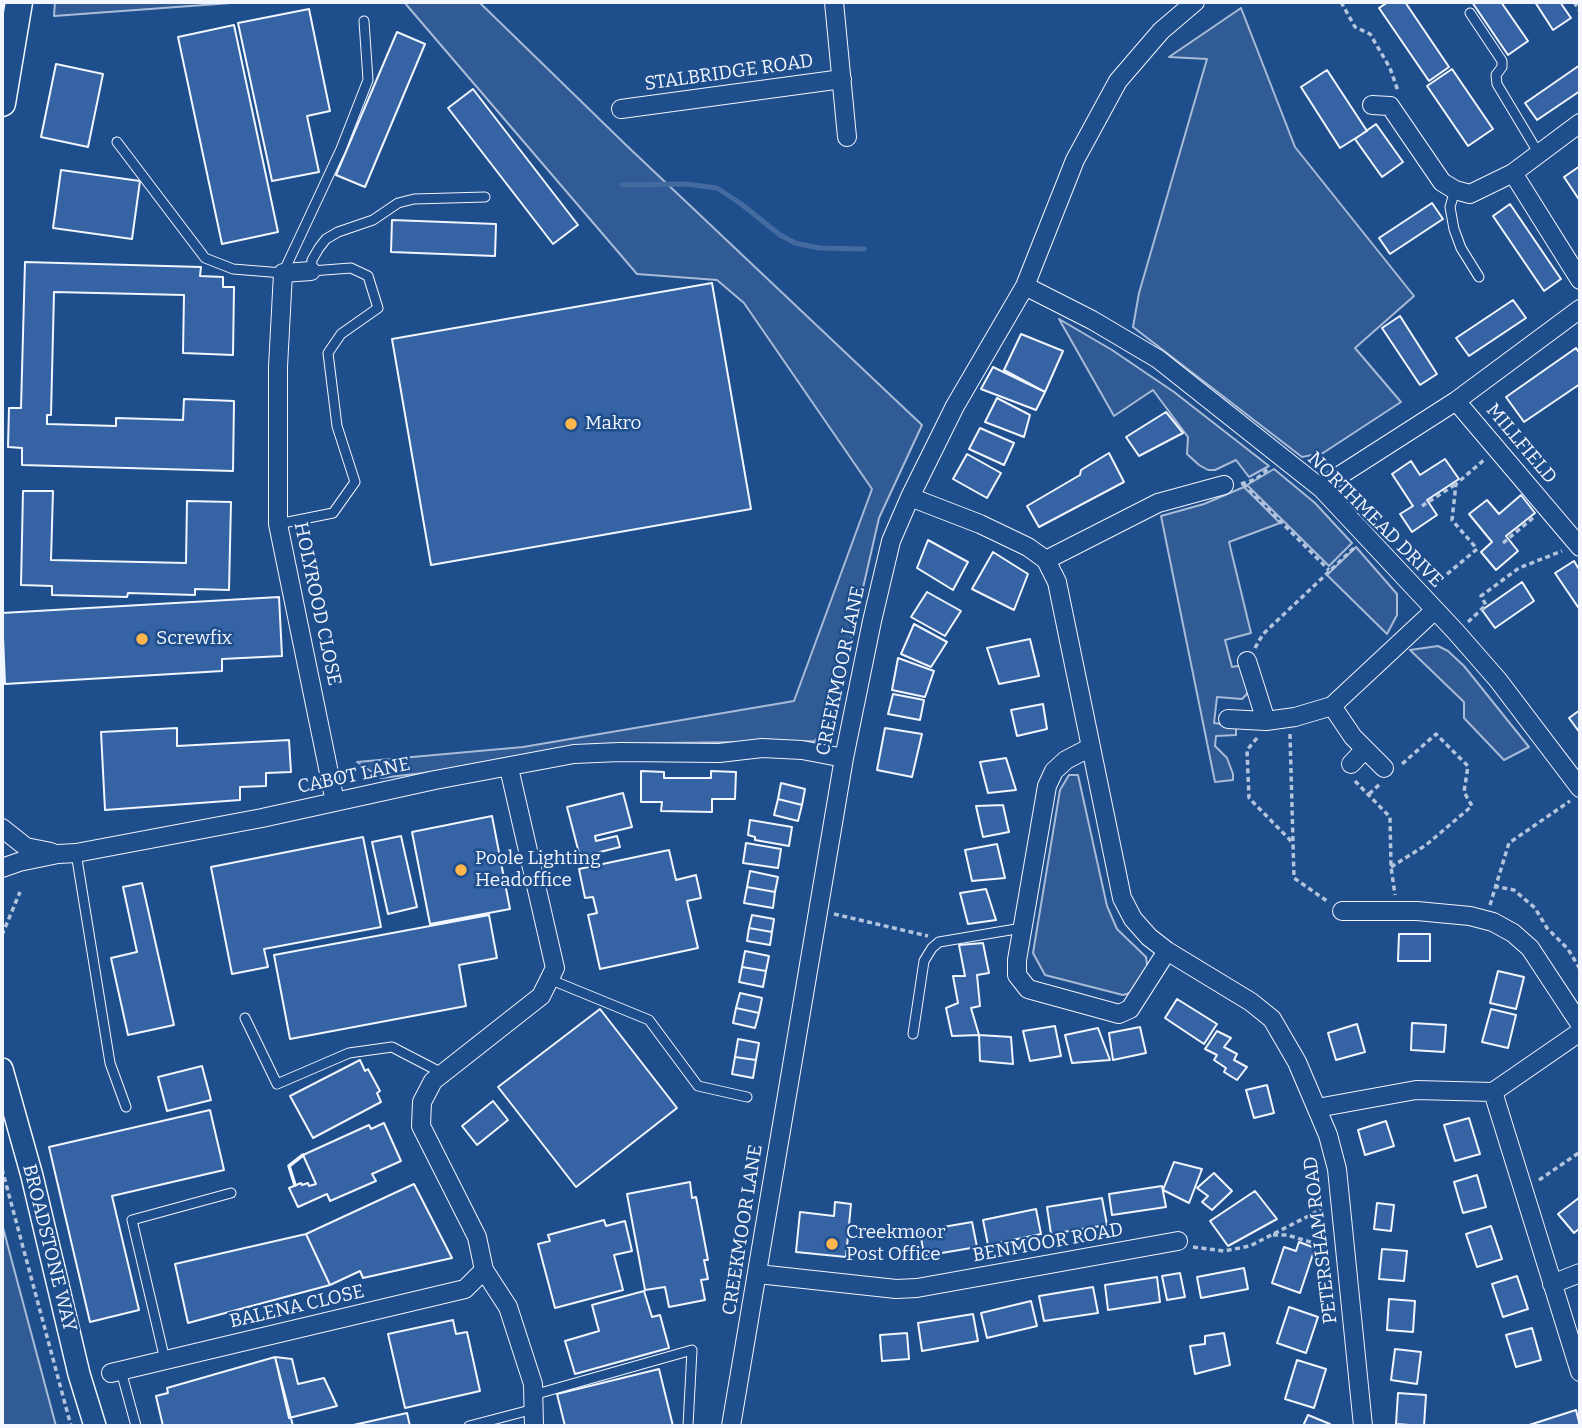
<!DOCTYPE html>
<style>
body{margin:0}
#map{position:relative;width:1582px;height:1428px;overflow:hidden;background:#1f4e8c;font-family:Bitter,serif}
canvas{display:block}
.frame{position:absolute;inset:0;border:4px solid #f2f6ff;pointer-events:none}
</style>
<div id="map">
<canvas width="1582" height="1428"></canvas>
<div class="frame"></div>
</div>
<script>
const c = document.querySelector('canvas').getContext('2d');
c.lineJoin = 'round';
function paint(path, color) { c.fillStyle = color; c.fill(path, 'evenodd'); }
const shape = rows => new Path2D(rows.map(r => 'M' + r).join(''));
function strokePath(path, color, width, dash) { c.strokeStyle = color; c.lineWidth = width; c.lineCap = dash ? 'butt' : 'round'; c.setLineDash(dash || []); c.stroke(path); }
function write(font, color, halo, rows, align = 'center') {
  c.font = font + ' Bitter,serif'; c.lineWidth = 5; c.setLineDash([]); c.textBaseline = 'middle'; c.strokeStyle = halo; c.fillStyle = color; for (const [text, x, y, turn = 0] of rows) {
    c.save(); c.translate(x, y); c.rotate((+turn || 0) * Math.PI / 180); c.textAlign = isNaN(turn) ? turn : align; if (halo) c.strokeText(text, 0, 0); c.fillText(text, 0, 0); c.restore();
  }
}
const built = shape([
 [55,2,245,2,54,16,55,2],
 [404,2,479,2,626,145,922,425,879,518,833,719,815,741,595,744,507,763,381,778,357,762,523,747,794,701,872,489,744,303,717,280,637,274,404,2],
 [1241,8,1295,147,1414,296,1355,348,1401,402,1323,453,1302,457,1133,327,1139,293,1207,59,1169,57,1241,8],
 [1059,319,1112,350,1174,392,1269,466,1249,477,1236,460,1215,470,1208,470,1199,465,1187,454,1188,437,1153,390,1114,416,1059,319],
 [1274,469,1315,503,1352,543,1329,566,1247,485,1274,469],
 [1244,487,1280,523,1229,542,1251,633,1225,640,1232,667,1243,665,1249,686,1247,694,1242,699,1217,697,1214,723,1236,726,1236,735,1216,736,1215,746,1227,758,1233,774,1233,780,1215,782,1161,516,1204,504,1244,487],
 [1356,547,1397,594,1397,615,1387,634,1327,575,1356,547],
 [1438,646,1448,651,1464,666,1529,747,1504,760,1464,718,1464,702,1410,650,1438,646],
 [1069,775,1078,775,1107,906,1117,929,1146,957,1148,971,1130,993,1123,995,1045,975,1033,953,1060,790,1069,775],
 [2,1224,56,1426,2,1426,2,1224]
]);
paint(built, '#305b95');
strokePath(built, '#a8bbd7', 2);
strokePath(shape([
 [622,185,686,184,717,188,740,203,780,235,795,243,819,248,864,249]
]), '#446ba0', 5);
const building = shape([
 [1388,2,1405,2,1449,67,1429,81,1379,8,1388,2],
 [1472,2,1501,2,1528,41,1508,55,1472,2],
 [1535,2,1560,2,1571,18,1553,30,1535,2],
 [309,9,330,111,307,116,319,172,272,181,238,23,309,9],
 [234,25,278,232,222,244,178,37,234,25],
 [397,32,425,44,365,187,336,175,397,32],
 [56,64,103,74,88,147,41,137,56,64],
 [1580,65,1580,91,1537,120,1525,103,1580,65],
 [1452,69,1493,129,1468,146,1427,86,1452,69],
 [1327,70,1367,131,1340,148,1301,87,1327,70],
 [473,89,578,225,553,244,448,108,473,89],
 [1376,124,1403,162,1382,177,1355,139,1376,124],
 [1580,166,1580,201,1564,177,1580,166],
 [61,170,140,181,132,239,53,228,61,170],
 [1432,203,1443,219,1390,254,1379,238,1432,203],
 [1510,204,1561,279,1544,291,1493,216,1510,204],
 [392,220,496,224,495,256,391,252,392,220],
 [25,262,201,267,200,276,223,277,223,287,234,287,233,355,183,353,184,295,54,292,51,415,47,415,47,424,116,426,116,418,183,420,184,399,234,401,233,471,22,465,22,448,8,447,9,408,21,408,25,262],
 [712,283,751,509,431,565,392,339,712,283],
 [1513,300,1526,318,1469,356,1456,338,1513,300],
 [1400,316,1437,374,1420,385,1382,328,1400,316],
 [1021,334,1063,351,1045,392,1004,370,1021,334],
 [1576,348,1580,354,1580,384,1524,422,1506,397,1576,348],
 [993,367,1045,392,1036,410,981,389,993,367],
 [997,398,1030,415,1024,437,985,422,997,398],
 [1166,412,1183,433,1139,456,1126,437,1166,412],
 [980,428,1014,443,1004,465,969,449,980,428],
 [1109,453,1124,482,1039,527,1027,506,1080,475,1081,470,1109,453],
 [967,454,1001,473,987,498,953,479,967,454],
 [1445,459,1459,479,1427,500,1437,515,1412,532,1400,514,1413,506,1392,474,1411,461,1420,475,1445,459],
 [23,491,53,491,51,560,186,563,187,501,231,502,229,590,195,589,195,595,128,593,127,597,52,595,52,586,21,585,23,491],
 [1521,495,1535,513,1506,536,1518,551,1496,570,1481,552,1492,542,1469,514,1487,500,1499,514,1521,495],
 [928,540,968,562,953,590,917,568,928,540],
 [993,552,1028,574,1014,610,972,589,993,552],
 [1574,561,1580,571,1580,610,1555,573,1574,561],
 [1522,582,1534,601,1495,628,1482,610,1522,582],
 [927,592,961,611,945,636,911,617,927,592],
 [279,597,282,656,222,659,222,671,5,684,2,613,279,597],
 [914,624,947,642,931,667,901,654,914,624],
 [1030,639,1039,676,999,684,987,648,1030,639],
 [898,658,934,671,925,697,892,690,898,658],
 [893,694,924,700,920,720,888,714,893,694],
 [1043,704,1047,729,1017,736,1011,710,1043,704],
 [1580,710,1580,733,1569,718,1580,710],
 [177,728,177,746,289,740,291,772,266,773,266,786,240,787,240,800,105,810,101,732,177,728],
 [885,728,922,734,912,777,877,770,885,728],
 [1006,758,1016,790,988,793,980,762,1006,758],
 [641,771,664,772,664,778,711,778,711,771,736,772,735,799,712,799,712,812,661,811,662,802,641,802,641,771],
 [781,783,805,789,802,805,778,799,781,783],
 [623,793,632,827,595,836,596,841,617,836,620,847,580,857,567,807,623,793],
 [778,799,802,805,798,821,774,815,778,799],
 [1003,805,1009,832,983,837,976,806,1003,805],
 [492,816,510,909,430,924,412,832,492,816],
 [750,820,792,827,789,846,755,840,755,837,748,835,750,820],
 [401,836,417,907,388,914,372,842,401,836],
 [363,837,381,927,264,949,268,967,232,974,211,867,363,837],
 [746,843,781,849,778,868,743,863,746,843],
 [997,844,1005,878,972,881,965,850,997,844],
 [669,850,676,880,696,875,701,898,687,901,698,948,600,969,588,915,597,913,593,897,585,898,579,869,669,850],
 [750,871,778,877,775,892,747,887,750,871],
 [142,883,174,1025,128,1035,111,958,137,952,123,887,142,883],
 [747,887,775,892,773,908,744,903,747,887],
 [986,889,996,920,968,924,960,893,986,889],
 [489,915,497,958,459,965,466,1006,290,1039,274,955,489,915],
 [752,915,774,919,772,932,749,928,752,915],
 [749,928,772,932,770,945,747,941,749,928],
 [1399,934,1430,934,1430,961,1398,961,1399,934],
 [983,943,989,973,977,975,980,1006,971,1008,979,1035,952,1036,946,1008,958,1003,953,976,965,976,959,945,983,943],
 [745,951,769,956,766,971,742,967,745,951],
 [742,967,766,971,763,987,739,982,742,967],
 [1498,971,1524,977,1516,1009,1490,1003,1498,971],
 [740,993,762,998,759,1013,736,1008,740,993],
 [1177,999,1217,1024,1204,1044,1165,1018,1177,999],
 [736,1008,759,1013,755,1028,733,1023,736,1008],
 [600,1009,677,1108,576,1187,498,1087,600,1009],
 [1491,1009,1516,1015,1508,1048,1482,1042,1491,1009],
 [1412,1023,1446,1025,1444,1052,1411,1050,1412,1023],
 [1357,1024,1365,1052,1336,1060,1328,1033,1357,1024],
 [1055,1026,1061,1056,1030,1061,1023,1031,1055,1026],
 [1140,1027,1146,1053,1113,1060,1109,1033,1140,1027],
 [1098,1028,1110,1060,1072,1063,1065,1035,1098,1028],
 [1217,1031,1231,1038,1224,1047,1237,1054,1234,1060,1247,1067,1237,1080,1224,1072,1226,1068,1214,1060,1217,1055,1205,1049,1217,1031],
 [979,1035,1011,1037,1013,1064,980,1061,979,1035],
 [738,1039,759,1043,756,1060,735,1057,738,1039],
 [735,1057,756,1060,753,1078,732,1074,735,1057],
 [360,1060,365,1071,368,1069,380,1091,377,1093,381,1102,313,1138,290,1096,360,1060],
 [202,1066,211,1100,167,1111,158,1077,202,1066],
 [1267,1085,1274,1113,1254,1118,1246,1090,1267,1085],
 [493,1101,508,1120,477,1145,462,1126,493,1101],
 [210,1110,224,1170,112,1196,139,1310,90,1322,49,1147,210,1110],
 [1469,1118,1480,1154,1455,1161,1444,1125,1469,1118],
 [1386,1121,1394,1146,1365,1155,1358,1130,1386,1121],
 [384,1123,401,1161,372,1174,376,1181,330,1201,327,1194,298,1207,289,1188,301,1183,302,1185,308,1183,309,1186,316,1184,303,1155,369,1125,371,1129,384,1123],
 [1174,1162,1202,1169,1189,1203,1163,1190,1174,1162],
 [1214,1173,1232,1191,1212,1210,1202,1202,1208,1196,1197,1188,1214,1173],
 [1477,1175,1486,1207,1463,1213,1454,1182,1477,1175],
 [690,1182,692,1198,696,1197,708,1260,704,1260,708,1279,701,1280,705,1300,669,1307,665,1287,645,1290,627,1194,690,1182],
 [414,1184,452,1258,363,1278,360,1271,330,1285,306,1234,414,1184],
 [1162,1186,1166,1207,1112,1215,1109,1194,1162,1186],
 [1255,1191,1277,1219,1228,1246,1210,1221,1255,1191],
 [1580,1197,1580,1228,1574,1233,1558,1214,1580,1197],
 [1102,1198,1107,1225,1051,1234,1047,1207,1102,1198],
 [835,1202,851,1204,846,1257,796,1252,800,1212,834,1216,835,1202],
 [1377,1203,1394,1205,1391,1231,1374,1229,1377,1203],
 [1036,1209,1041,1234,988,1245,983,1220,1036,1209],
 [604,1220,606,1226,625,1221,632,1251,614,1255,623,1290,555,1308,538,1244,550,1241,548,1235,604,1220],
 [972,1222,977,1247,924,1256,920,1231,972,1222],
 [1491,1226,1502,1259,1477,1267,1466,1234,1491,1226],
 [306,1234,330,1285,188,1323,175,1264,306,1234],
 [1299,1242,1315,1248,1300,1293,1272,1283,1284,1247,1296,1251,1299,1242],
 [1382,1249,1407,1251,1404,1281,1379,1279,1382,1249],
 [1244,1268,1248,1289,1201,1298,1197,1277,1244,1268],
 [1180,1273,1185,1297,1167,1300,1162,1276,1180,1273],
 [1517,1276,1528,1309,1503,1317,1492,1284,1517,1276],
 [1157,1277,1160,1302,1108,1310,1105,1285,1157,1277],
 [1093,1287,1098,1313,1044,1321,1039,1296,1093,1287],
 [644,1291,652,1317,660,1315,669,1348,575,1374,565,1341,599,1331,592,1305,644,1291],
 [1389,1299,1415,1301,1413,1332,1387,1330,1389,1299],
 [1031,1301,1037,1326,987,1338,981,1313,1031,1301],
 [1289,1307,1318,1317,1306,1353,1277,1343,1289,1307],
 [973,1314,978,1341,922,1351,918,1323,973,1314],
 [453,1320,456,1334,467,1332,480,1391,405,1408,388,1334,453,1320],
 [1532,1328,1541,1360,1516,1367,1506,1335,1532,1328],
 [907,1333,909,1359,882,1361,880,1335,907,1333],
 [1224,1333,1230,1365,1195,1374,1190,1346,1205,1344,1205,1336,1224,1333],
 [1395,1349,1421,1352,1417,1384,1391,1380,1395,1349],
 [275,1357,293,1426,163,1426,156,1396,168,1393,167,1388,275,1357],
 [275,1357,292,1359,298,1384,324,1378,337,1406,289,1418,275,1357],
 [1297,1360,1326,1369,1314,1408,1285,1399,1297,1360],
 [659,1369,673,1426,565,1426,557,1394,659,1369],
 [1398,1393,1426,1395,1424,1426,1396,1424,1398,1393],
 [1576,1410,1580,1426,1526,1426,1576,1410],
 [407,1413,410,1426,349,1426,407,1413],
 [1308,1415,1330,1424,1329,1426,1303,1426,1308,1415]
]);
paint(building, '#3563a3');
strokePath(building, '#f2f6ff', 2);
const service = shape([
 [1470,13,1502,61,1502,67,1496,75,1497,84,1539,154],
 [117,142,205,258,233,269,283,273,341,149,368,80,364,21],
 [1455,190,1450,207,1454,229,1461,248,1479,277],
 [278,524,333,513,355,482,337,426,328,353,341,334,378,308,368,276,351,268,311,271,312,260,319,248,326,239,338,232,373,220,398,203,414,199,485,197],
 [76,853,110,1063,126,1107],
 [549,979,649,1020,698,1086,747,1097],
 [245,1018,277,1084,349,1053,392,1047,442,1073],
 [913,1034,924,961,932,948,939,942,1022,928],
 [165,1360,132,1220,231,1193],
 [121,1371,136,1426],
 [533,1395,692,1350,688,1426],
 [469,1426,534,1409]
]);
const minor = shape([
 [834,2,847,137],
 [1372,105,1390,106,1442,182,1455,190,1470,194,1513,173,1580,123],
 [621,109,842,79],
 [1513,173,1580,280],
 [311,271,283,273,278,367,278,524,335,802],
 [1025,286,1092,320,1158,359,1322,489,1456,632,1498,680,1580,788],
 [1456,401,1580,547],
 [1322,489,1328,483,1456,401,1580,309],
 [910,497,980,524,1028,547,1046,560,1057,582,1122,898,1133,919,1149,937,1167,951,1251,1002,1272,1019,1297,1062,1328,1135,1337,1169,1363,1426],
 [1046,560,1158,503,1224,485],
 [1247,661,1266,721],
 [1332,706,1353,737,1384,768],
 [1228,719,1266,721,1295,717,1332,706,1435,610],
 [1091,747,1066,760,1054,771,1047,786,1017,960,1017,975,1028,989,1119,1014,1130,1009,1167,951],
 [1351,764,1365,749],
 [509,768,555,968,541,996,433,1081,422,1102,421,1126,477,1237,484,1270,508,1307,533,1384,534,1426],
 [2,828,26,847,51,852],
 [2,868,19,862,58,854,76,853,262,818,435,780,574,754,620,752,719,753,762,748,802,750,844,758],
 [1342,911,1417,911,1470,916,1493,922,1513,933,1530,948,1580,1024],
 [1493,1092,1580,1372],
 [1317,1108,1416,1090,1493,1092,1580,1032],
 [758,1274,896,1289,917,1288,1178,1241],
 [1552,1284,1580,1273],
 [111,1373,465,1289,484,1270],
 [731,1426,844,758,872,621,891,541,910,497,955,406,1025,286,1075,160,1118,81,1161,31,1195,2]
]);
const tertiary = shape([
 [2,1069,32,1176,79,1374,95,1426]
]);
const primary = shape([
 [2,103,19,2]
]);
strokePath(service, '#f2f6ff', 11);
strokePath(minor, '#f2f6ff', 20);
strokePath(tertiary, '#f2f6ff', 24);
strokePath(primary, '#f2f6ff', 29);
strokePath(shape([
 [1341,2,1355,27,1370,34,1390,68,1398,91],
 [1574,2,1580,11],
 [1241,484,1256,479,1268,469],
 [1243,484,1329,570],
 [1422,506,1456,484],
 [1503,543,1534,517],
 [1434,585,1477,549,1452,520,1456,484,1484,460],
 [1468,622,1486,605,1481,596,1519,568,1562,551],
 [1255,648,1263,634,1355,547],
 [1290,734,1294,878,1327,901],
 [1257,738,1247,750,1249,798,1292,842],
 [1355,781,1390,817,1391,867,1395,895],
 [1369,794,1380,784],
 [1391,867,1426,845,1472,806,1464,792,1468,766,1436,734,1402,764],
 [1494,886,1514,890,1535,908,1547,928,1568,949,1580,969],
 [1490,905,1509,843,1570,801],
 [834,914,928,936],
 [2,935,20,892],
 [2,1169,71,1426],
 [1539,1180,1580,1152],
 [1273,1235,1287,1235,1327,1247],
 [1193,1247,1224,1251,1250,1246,1322,1209]
]), '#b3c4dc', 3.5, [5, 3.5]);
strokePath(service, '#1f4e8c', 9);
strokePath(minor, '#1f4e8c', 18);
strokePath(tertiary, '#1f4e8c', 21);
strokePath(primary, '#1f4e8c', 26);
strokePath(shape([
 [295,1185,289,1166,303,1155]
]), '#f2f6ff', 3.5);
for (const [x, y, r, color] of [
 [571,424,7,"#ffb74d"],
 [142,639,7,"#ffb74d"],
 [461,870,7,"#ffb74d"],
 [832,1244,7,"#ffb74d"]
]) { const dot = new Path2D(); dot.arc(x, y, r, 0, 2 * Math.PI); c.fillStyle = color; c.fill(dot); strokePath(dot, '#1f4e8c', 2.5); }
write('19px', '#f2f6ff', '#1f4e8c', [
 ["STALBRIDGE ROAD",729,73,-8],
 ["MILLFIELD",1521,444,50],
 ["NORTHMEAD DRIVE",1375,520,45],
 ["HOLYROOD CLOSE",317,604,78],
 ["CREEKMOOR LANE",841,671,-78],
 ["CABOT LANE",354,776,-12],
 ["CREEKMOOR LANE",743,1230,-81],
 ["PETERSHAM ROAD",1321,1240,-97],
 ["BENMOOR ROAD",1048,1243,-10],
 ["BROADSTONE WAY",49,1248,76],
 ["BALENA CLOSE",297,1307,-13]
]);
write('19px', '#f2f6ff', '#1f4e8c', [
 ["Makro",585,424],
 ["Screwfix",156,639],
 ["Poole Lighting",475,859],
 ["Headoffice",475,881],
 ["Creekmoor",846,1233],
 ["Post Office",846,1255]
], 'left');
</script>
